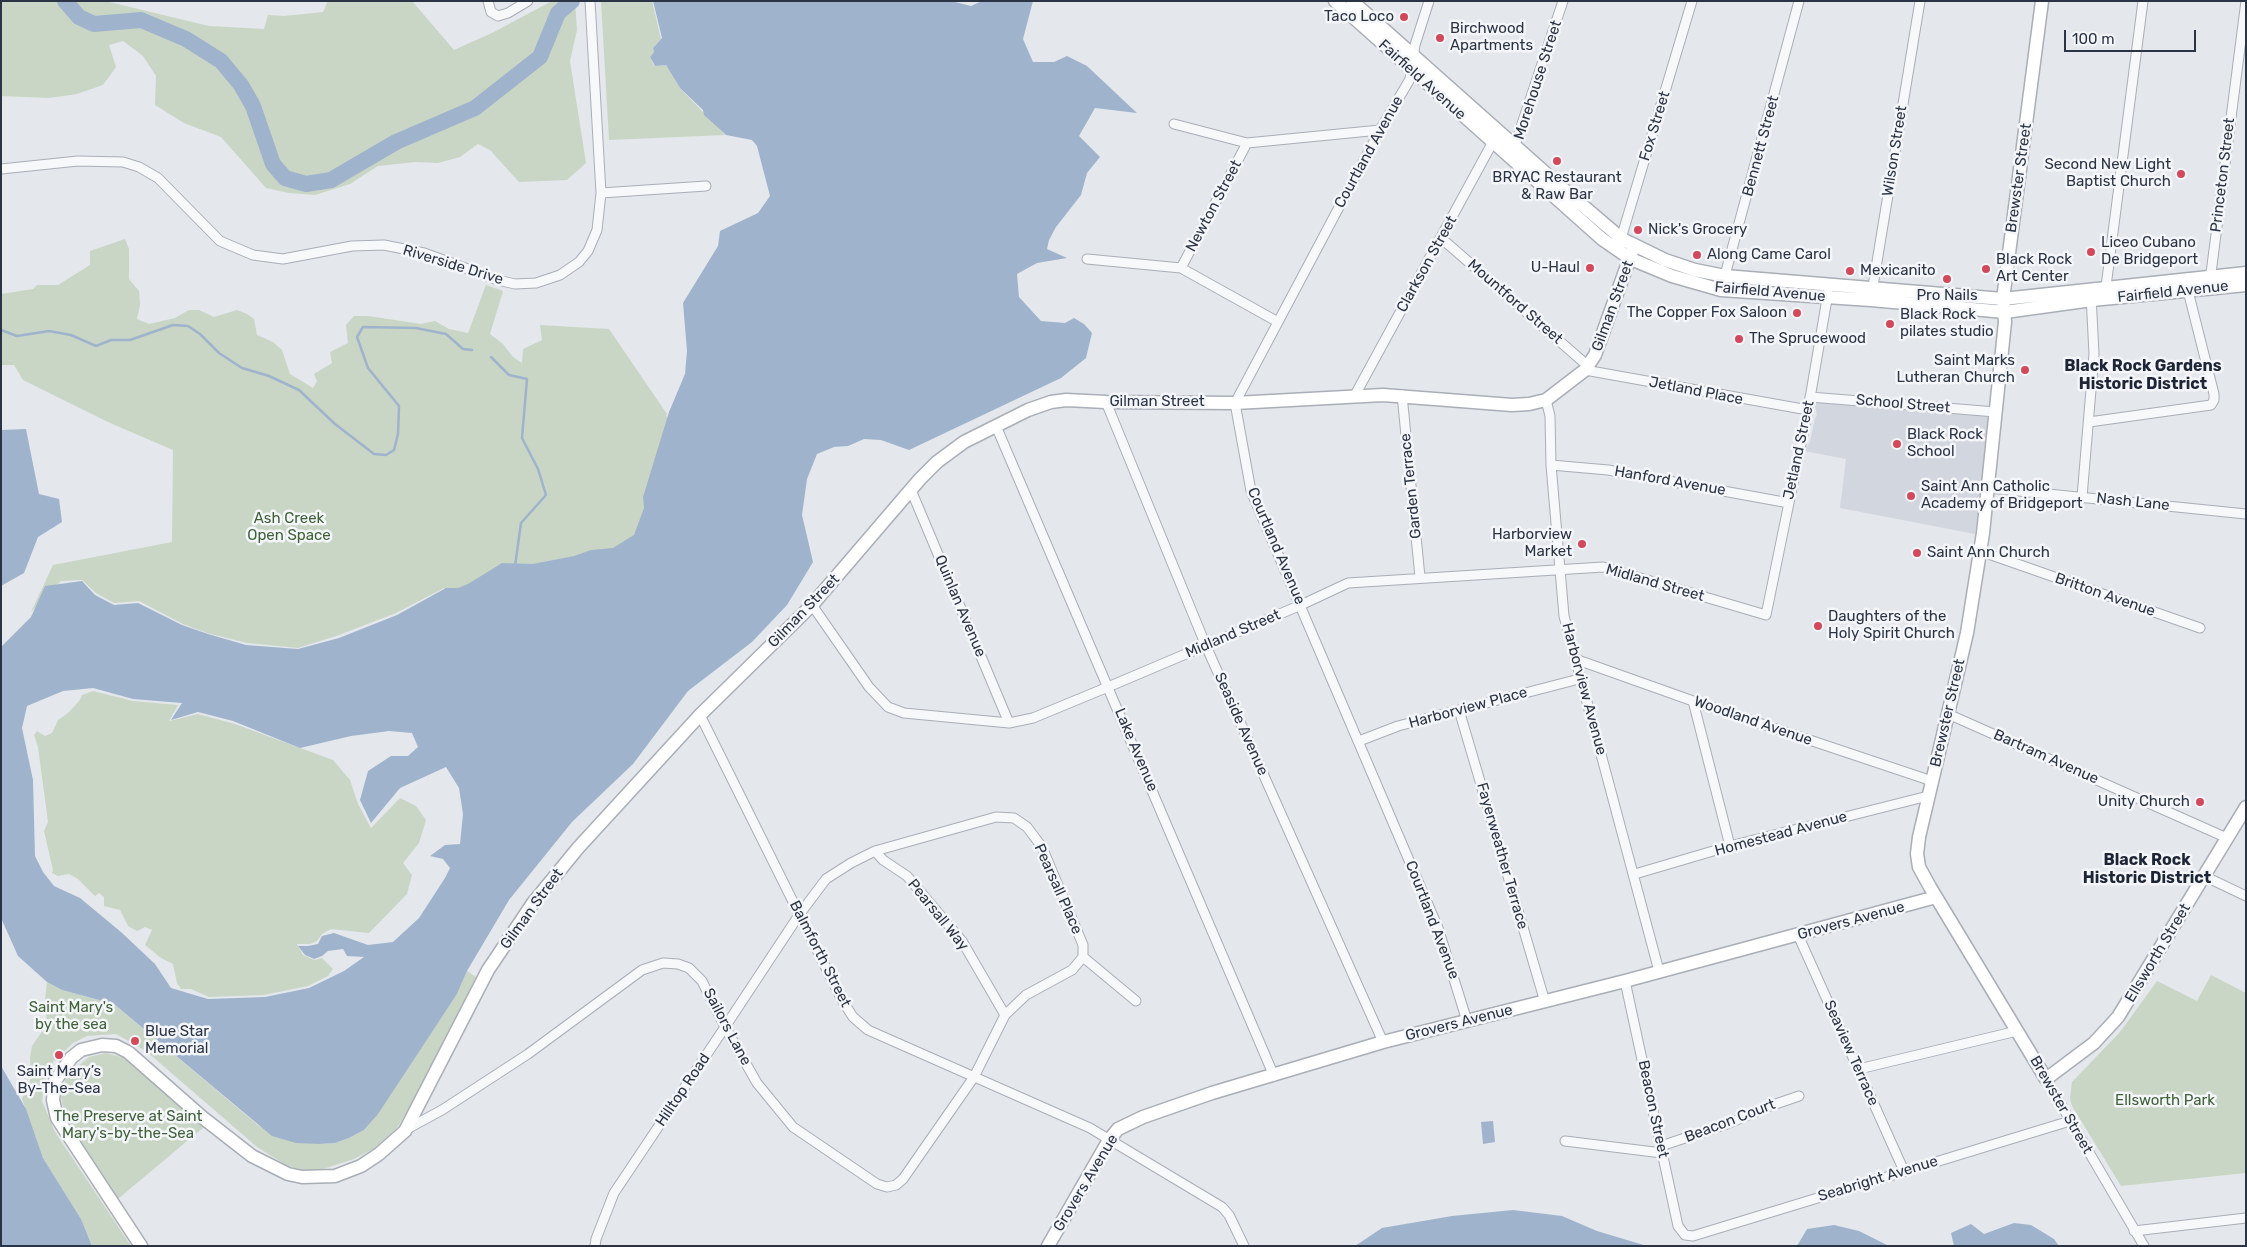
<!DOCTYPE html>
<meta charset="utf-8">
<style>
body{margin:0}
#map{position:relative;width:2247px;height:1247px;overflow:hidden;background:#e4e7ec;font-family:Rubik,sans-serif}
canvas{display:block}
.frame{position:absolute;inset:0;border:2px solid #2b3445;pointer-events:none}
.scale{position:absolute;left:2064px;top:30px;width:132px;height:22px;box-sizing:border-box;border:2px solid #2b3445;border-top:0;padding-left:6px;font-size:15px;line-height:18px;white-space:nowrap;color:#2b3445;-webkit-text-stroke:4px #f4f6f9;paint-order:stroke}
</style>
<div id="map">
<canvas width="2247" height="1247"></canvas>
<div class="frame"></div>
<div class="scale">100 m</div>
</div>
<script>
const c = document.querySelector('canvas').getContext('2d');
c.lineJoin = 'round';
function paint(path, color) { c.fillStyle = color; c.fill(path, 'evenodd'); }
const shape = rows => new Path2D(rows.map(r => 'M' + r).join(''));
function strokePath(path, color, width, dash) { c.strokeStyle = color; c.lineWidth = width; c.lineCap = dash ? 'butt' : 'round'; c.setLineDash(dash || []); c.stroke(path); }
function write(font, color, halo, rows, align = 'center') {
  c.font = font + ' Rubik,sans-serif'; c.lineWidth = 5; c.setLineDash([]); c.textBaseline = 'middle'; c.strokeStyle = halo; c.fillStyle = color; for (const [text, x, y, turn = 0] of rows) {
    c.save(); c.translate(x, y); c.rotate((+turn || 0) * Math.PI / 180); c.textAlign = isNaN(turn) ? turn : align; if (halo) c.strokeText(text, 0, 0); c.fillText(text, 0, 0); c.restore();
  }
}
paint(shape([
 [1814,402,1988,416,1983,476,1975,534,1840,508,1846,459,1804,451,1810,442,1815,418,1817,415]
]), '#d2d6de');
paint(shape([
 [1,1,105,1,209,26,264,29,268,15,284,16,323,12,328,1,412,1,454,50,494,32,552,1,575,1,577,30,570,61,586,163,567,180,519,182,490,150,478,144,460,157,438,163,415,162,378,166,350,184,315,195,289,193,266,188,221,137,184,123,155,105,156,76,143,56,123,41,109,45,116,67,103,85,77,94,49,98,1,96],
 [601,1,652,1,661,39,653,48,654,52,650,57,654,66,666,65,680,88,725,135,609,140],
 [125,239,129,249,129,279,139,291,140,305,137,319,149,324,175,318,189,310,199,310,214,317,237,310,247,314,254,319,257,335,273,342,282,350,290,374,313,388,317,381,314,374,332,363,330,352,348,343,346,325,354,316,368,316,421,324,435,321,449,329,468,333,486,285,503,291,490,334,503,344,513,357,522,363,523,349,542,340,540,325,609,329,667,414,666,416,674,425,636,541,617,551,447,593,444,588,396,613,339,635,298,648,247,643,207,633,183,624,139,601,114,603,96,593,82,580,61,581,31,612,53,565,172,542,173,450,110,423,23,380,14,365,1,365,1,294,33,289,37,285,58,285,90,265,90,251],
 [93,691,133,701,178,705,169,721,198,714,235,724,333,760,350,780,358,804,371,828,400,798,416,806,426,820,419,843,403,863,412,875,407,894,369,933,331,929,322,934,317,941,310,944,297,944,303,955,314,960,322,958,333,969,328,976,308,986,264,995,209,997,191,989,181,989,177,983,173,964,161,958,145,945,152,930,145,927,137,931,128,926,120,910,104,906,104,897,99,893,95,896,78,879,69,874,58,876,52,873,53,870,44,831,48,822,38,747,34,735,37,731,45,736,52,733,58,720,68,713,80,700,82,695],
 [467,971,476,977,418,1092,397,1128,375,1148,354,1159,320,1170,301,1170,286,1165,257,1147,146,1051,116,1034,87,1036,73,1043,53,1062,44,1084,42,1101,55,1132,131,1246,92,1246,81,1219,43,1158,22,1099,31,1078,30,1057,32,1046,48,1023,44,1008,47,982,62,990,114,1004,259,1126,319,1144,335,1143,349,1138,364,1130,371,1122,457,994],
 [2211,975,2246,993,2246,1173,2121,1186,2072,1106,2070,1098,2072,1082,2120,1032,2157,981,2197,1001],
 [106,1053,125,1058,205,1126,118,1199,65,1117,61,1097,66,1076,89,1057]
]), '#c9d6c5');
paint(shape([
 [653,1,951,1,971,6,982,1,1033,1,1023,39,1033,62,1054,62,1067,56,1087,66,1137,113,1095,108,1079,136,1100,157,1087,173,1081,195,1056,227,1049,240,1047,249,1067,258,1037,263,1017,274,1019,297,1041,321,1065,323,1074,318,1084,324,1092,333,1086,358,1061,378,909,450,881,440,864,439,848,446,834,447,817,454,807,479,802,515,813,562,787,605,752,642,688,691,633,764,572,822,509,900,467,971,457,994,378,1114,364,1130,349,1138,335,1143,319,1144,296,1143,272,1136,114,1004,62,990,47,982,18,956,1,918,1,647,31,617,45,586,82,581,95,595,114,605,138,603,182,625,208,634,246,645,298,649,339,638,397,615,446,588,458,588,468,584,502,563,533,564,574,556,591,550,613,548,634,535,644,508,643,497,669,412,685,374,687,351,683,303,718,246,720,231,758,213,770,196,757,146,752,140,726,135,704,115,703,110,680,88,666,65,655,66,650,57,654,52,653,48,662,38],
 [93,688,133,699,182,703,171,720,198,712,233,721,300,748,351,736,389,731,412,733,418,747,408,756,391,756,368,771,360,800,371,823,400,788,446,767,459,788,463,814,460,844,445,845,430,856,443,859,450,868,445,878,419,918,393,942,368,945,334,933,322,936,318,944,308,946,298,946,305,955,314,959,322,956,328,951,343,949,347,956,364,957,344,971,309,988,265,997,208,999,171,988,155,964,121,932,80,898,54,886,43,872,35,856,33,780,22,728,27,706,63,691],
 [26,429,39,494,59,499,62,522,38,537,24,573,1,586,1,430],
 [1,1066,26,1109,43,1158,81,1219,92,1246,1,1246],
 [1493,1121,1495,1142,1483,1144,1481,1122],
 [1513,1210,1562,1216,1597,1231,1647,1246,1355,1246,1382,1228,1452,1216],
 [2014,1223,2031,1225,2054,1239,2059,1246,1954,1246,1951,1233,1971,1224,1984,1234],
 [1834,1225,1859,1231,1889,1246,1797,1246,1807,1229]
]), '#9fb4cc');
strokePath(shape([
 [1,330,17,336,49,331,71,335,96,346,111,340,130,340,173,325,188,326,200,334,219,353,242,368,269,376,299,390,335,424,374,454,386,455,394,450,398,434,399,406,368,368,357,337,363,327,416,328,446,334,463,349,472,350],
 [491,357,509,375,527,379,522,438,538,469,546,495,521,523,515,566]
]), '#9fb4cc', 2.5);
strokePath(shape([
 [65,1,79,17,94,24,141,20,186,39,221,61,241,85,253,106,273,164,285,178,306,184,331,180,396,142,475,108,540,57,558,13,572,1]
]), '#9fb4cc', 16);
const street = shape([
 [488,1,491,12,498,16,508,13,528,1],
 [1429,1,1415,45,1410,79,1380,130,1235,403,1251,491,1438,928,1467,1021],
 [1174,124,1247,143,1380,130],
 [1513,151,1563,1],
 [1,169,78,161,123,162,139,167,158,178,220,241,253,255,283,259,352,246,384,245,424,253,498,280,515,284,536,283,560,275,579,262,588,251,597,230,601,193,590,1],
 [601,193,706,186],
 [1441,238,1588,366],
 [1620,242,1692,1],
 [1087,259,1181,268,1278,322],
 [1181,268,1247,143],
 [2210,281,2246,1],
 [1721,290,1799,1],
 [1872,292,1920,1],
 [2105,294,2143,1],
 [1585,370,1808,410],
 [1355,395,1495,138],
 [1402,395,1420,577],
 [1810,397,1996,412],
 [1546,400,1550,416,1551,465,1564,616,1659,971],
 [1106,402,1206,646,1383,1042],
 [2089,422,2211,405,2214,400,2214,394,2187,287],
 [996,426,1274,1076],
 [1551,465,1608,470,1789,503],
 [1989,488,2246,514],
 [911,490,1009,723],
 [2082,497,2094,354,2091,295],
 [1980,551,2200,628],
 [812,605,869,687,888,707,904,713,1009,723,1033,718,1108,687,1301,605,1348,583,1603,567,1766,615,1808,410,1828,293],
 [1575,659,1693,701,1932,781],
 [1693,701,1730,846],
 [1459,710,1545,1002],
 [1948,714,2227,838],
 [700,715,842,1000,853,1017,868,1030,1090,1128,1222,1207,1229,1215,1244,1246],
 [1359,741,1398,726,1579,679],
 [875,851,883,860,907,876,962,941,1005,1015],
 [1635,874,1730,846,1928,796],
 [2204,876,2246,896],
 [1798,935,1904,1171],
 [1083,957,1136,1001],
 [1625,981,1678,1226,1685,1235,1693,1236,2070,1121],
 [1859,1069,2017,1031],
 [2046,1079,2144,1246],
 [407,1129,442,1110,528,1054,642,970,663,963,678,964,689,968,702,981,725,1027,757,1083,793,1127,877,1184,887,1187,896,1185,903,1179,974,1077,1005,1015,1026,995,1072,970,1083,957,1083,945,1042,847,1027,827,1014,818,996,817,875,851,851,863,826,879,799,915,725,1027,614,1193,596,1239,595,1246],
 [1565,1141,1662,1153],
 [1661,1146,1727,1124,1770,1106,1799,1096],
 [2134,1231,2246,1218]
]);
const secondary = shape([
 [1335,1,1602,239,1631,259,1672,276,1721,290,1871,300,2005,312,2092,300,2246,285],
 [1352,1,1568,193,1622,239,1665,260,1695,270,1725,276,2003,299,2246,273],
 [2042,1,2003,299,2005,322,1983,533,1967,633,1919,837,1917,854,1919,867,1930,887,2046,1079,2094,1043,2118,1017,2246,807],
 [141,1246,57,1118,53,1100,55,1081,71,1058,81,1050,102,1045,116,1046,128,1052,202,1117,252,1156,288,1174,302,1177,335,1176,361,1166,379,1154,405,1131,488,970,533,903,578,848,700,715,812,605,920,479,937,462,964,442,1028,410,1051,402,1066,400,1106,402,1235,403,1383,395,1512,405,1529,404,1546,400,1585,370,1595,355,1634,246],
 [1048,1246,1109,1140,1118,1129,1143,1117,1212,1093,1383,1042,1625,981,1936,897]
]);
strokePath(street, '#a9aeb7', 11);
strokePath(secondary, '#a9aeb7', 15);
strokePath(street, '#f7f8fa', 9);
strokePath(secondary, '#fff', 12);
for (const [x, y, r, color] of [
 [1404,17,5,"#d1495b"],
 [1440,38,5,"#d1495b"],
 [1557,161,5,"#d1495b"],
 [2181,174,5,"#d1495b"],
 [1638,230,5,"#d1495b"],
 [2091,252,5,"#d1495b"],
 [1697,255,5,"#d1495b"],
 [1590,268,5,"#d1495b"],
 [1986,269,5,"#d1495b"],
 [1850,271,5,"#d1495b"],
 [1947,279,5,"#d1495b"],
 [1797,313,5,"#d1495b"],
 [1890,324,5,"#d1495b"],
 [1739,339,5,"#d1495b"],
 [2025,370,5,"#d1495b"],
 [1897,444,5,"#d1495b"],
 [1911,496,5,"#d1495b"],
 [1582,544,5,"#d1495b"],
 [1917,553,5,"#d1495b"],
 [1818,626,5,"#d1495b"],
 [2200,802,5,"#d1495b"],
 [135,1041,5,"#d1495b"],
 [59,1055,5,"#d1495b"]
]) { const dot = new Path2D(); dot.arc(x, y, r, 0, 2 * Math.PI); c.fillStyle = color; c.fill(dot); strokePath(dot, '#f4f6f9', 2); }
write('15px', '#2b3445', '#f4f6f9', [
 ["Taco Loco",1394,17,"right"],
 ["Birchwood",1450,29],
 ["Apartments",1450,46],
 ["Second New Light",2171,165,"right"],
 ["Baptist Church",2171,182,"right"],
 ["BRYAC Restaurant",1557,178,"center"],
 ["& Raw Bar",1557,195,"center"],
 ["Nick's Grocery",1648,230],
 ["Liceo Cubano",2101,243],
 ["De Bridgeport",2101,260],
 ["Along Came Carol",1707,255],
 ["Black Rock",1996,260],
 ["Art Center",1996,277],
 ["U-Haul",1580,268,"right"],
 ["Mexicanito",1860,271],
 ["Pro Nails",1947,296,"center"],
 ["The Copper Fox Saloon",1787,313,"right"],
 ["Black Rock",1900,315],
 ["pilates studio",1900,332],
 ["The Sprucewood",1749,339],
 ["Saint Marks",2015,361,"right"],
 ["Lutheran Church",2015,378,"right"],
 ["Black Rock",1907,435],
 ["School",1907,452],
 ["Saint Ann Catholic",1921,487],
 ["Academy of Bridgeport",1921,504],
 ["Harborview",1572,535,"right"],
 ["Market",1572,552,"right"],
 ["Saint Ann Church",1927,553],
 ["Daughters of the",1828,617],
 ["Holy Spirit Church",1828,634],
 ["Unity Church",2190,802,"right"],
 ["Blue Star",145,1032],
 ["Memorial",145,1049],
 ["Saint Mary’s",59,1072,"center"],
 ["By-The-Sea",59,1089,"center"]
], 'left');
write('15px', '#2b3445', '#f4f6f9', [
 ["Fairfield Avenue",1422,80,42],
 ["Morehouse Street",1538,80,-72],
 ["Fox Street",1655,126,-73],
 ["Bennett Street",1761,146,-75],
 ["Wilson Street",1895,151,-81],
 ["Courtland Avenue",1369,152,-61],
 ["Princeton Street",2223,175,-83],
 ["Brewster Street",2019,178,-82],
 ["Newton Street",1214,206,-62],
 ["Clarkson Street",1427,264,-61],
 ["Riverside Drive",453,265,17],
 ["Fairfield Avenue",1770,292,5],
 ["Fairfield Avenue",2173,292,-6],
 ["Mountford Street",1515,302,41],
 ["Gilman Street",1613,306,-70],
 ["Jetland Place",1696,391,11],
 ["Gilman Street",1157,402],
 ["School Street",1903,404,5],
 ["Jetland Street",1799,450,-78],
 ["Hanford Avenue",1670,481,10],
 ["Garden Terrace",1411,486,-96],
 ["Nash Lane",2133,502,6],
 ["Courtland Avenue",1276,546,67],
 ["Midland Street",1655,583,16],
 ["Britton Avenue",2105,595,19],
 ["Quinlan Avenue",960,606,67],
 ["Gilman Street",804,611,-46],
 ["Midland Street",1233,634,-23],
 ["Harborview Avenue",1584,689,75],
 ["Harborview Place",1468,708,-15],
 ["Brewster Street",1948,713,-77],
 ["Woodland Avenue",1753,721,19],
 ["Seaside Avenue",1241,724,66],
 ["Lake Avenue",1136,750,67],
 ["Bartram Avenue",2046,757,24],
 ["Homestead Avenue",1781,834,-15],
 ["Fayerweather Terrace",1502,856,74],
 ["Pearsall Place",1058,889,66],
 ["Gilman Street",532,909,-54],
 ["Pearsall Way",938,915,51],
 ["Courtland Avenue",1432,920,69],
 ["Grovers Avenue",1851,921,-15],
 ["Ellsworth Street",2158,953,-59],
 ["Balmforth Street",820,954,63],
 ["Grovers Avenue",1459,1023,-14],
 ["Sailors Lane",727,1027,62],
 ["Seaview Terrace",1851,1053,66],
 ["Hilltop Road",683,1090,-56],
 ["Brewster Street",2061,1105,60],
 ["Beacon Street",1653,1109,78],
 ["Beacon Court",1730,1121,-21],
 ["Seabright Avenue",1878,1179,-17],
 ["Grovers Avenue",1086,1183,-59]
]);
write('15px', '#3f6138', '#f4f6f9', [
 ["Ash Creek",289,519],
 ["Open Space",289,536],
 ["Saint Mary's",71,1008],
 ["by the sea",71,1025],
 ["Ellsworth Park",2165,1101],
 ["The Preserve at Saint",128,1117],
 ["Mary's-by-the-Sea",128,1134]
]);
write('bold 16px', '#1d2536', '#f4f6f9', [
 ["Black Rock Gardens",2143,366],
 ["Historic District",2143,384],
 ["Black Rock",2147,860],
 ["Historic District",2147,878]
]);
</script>
